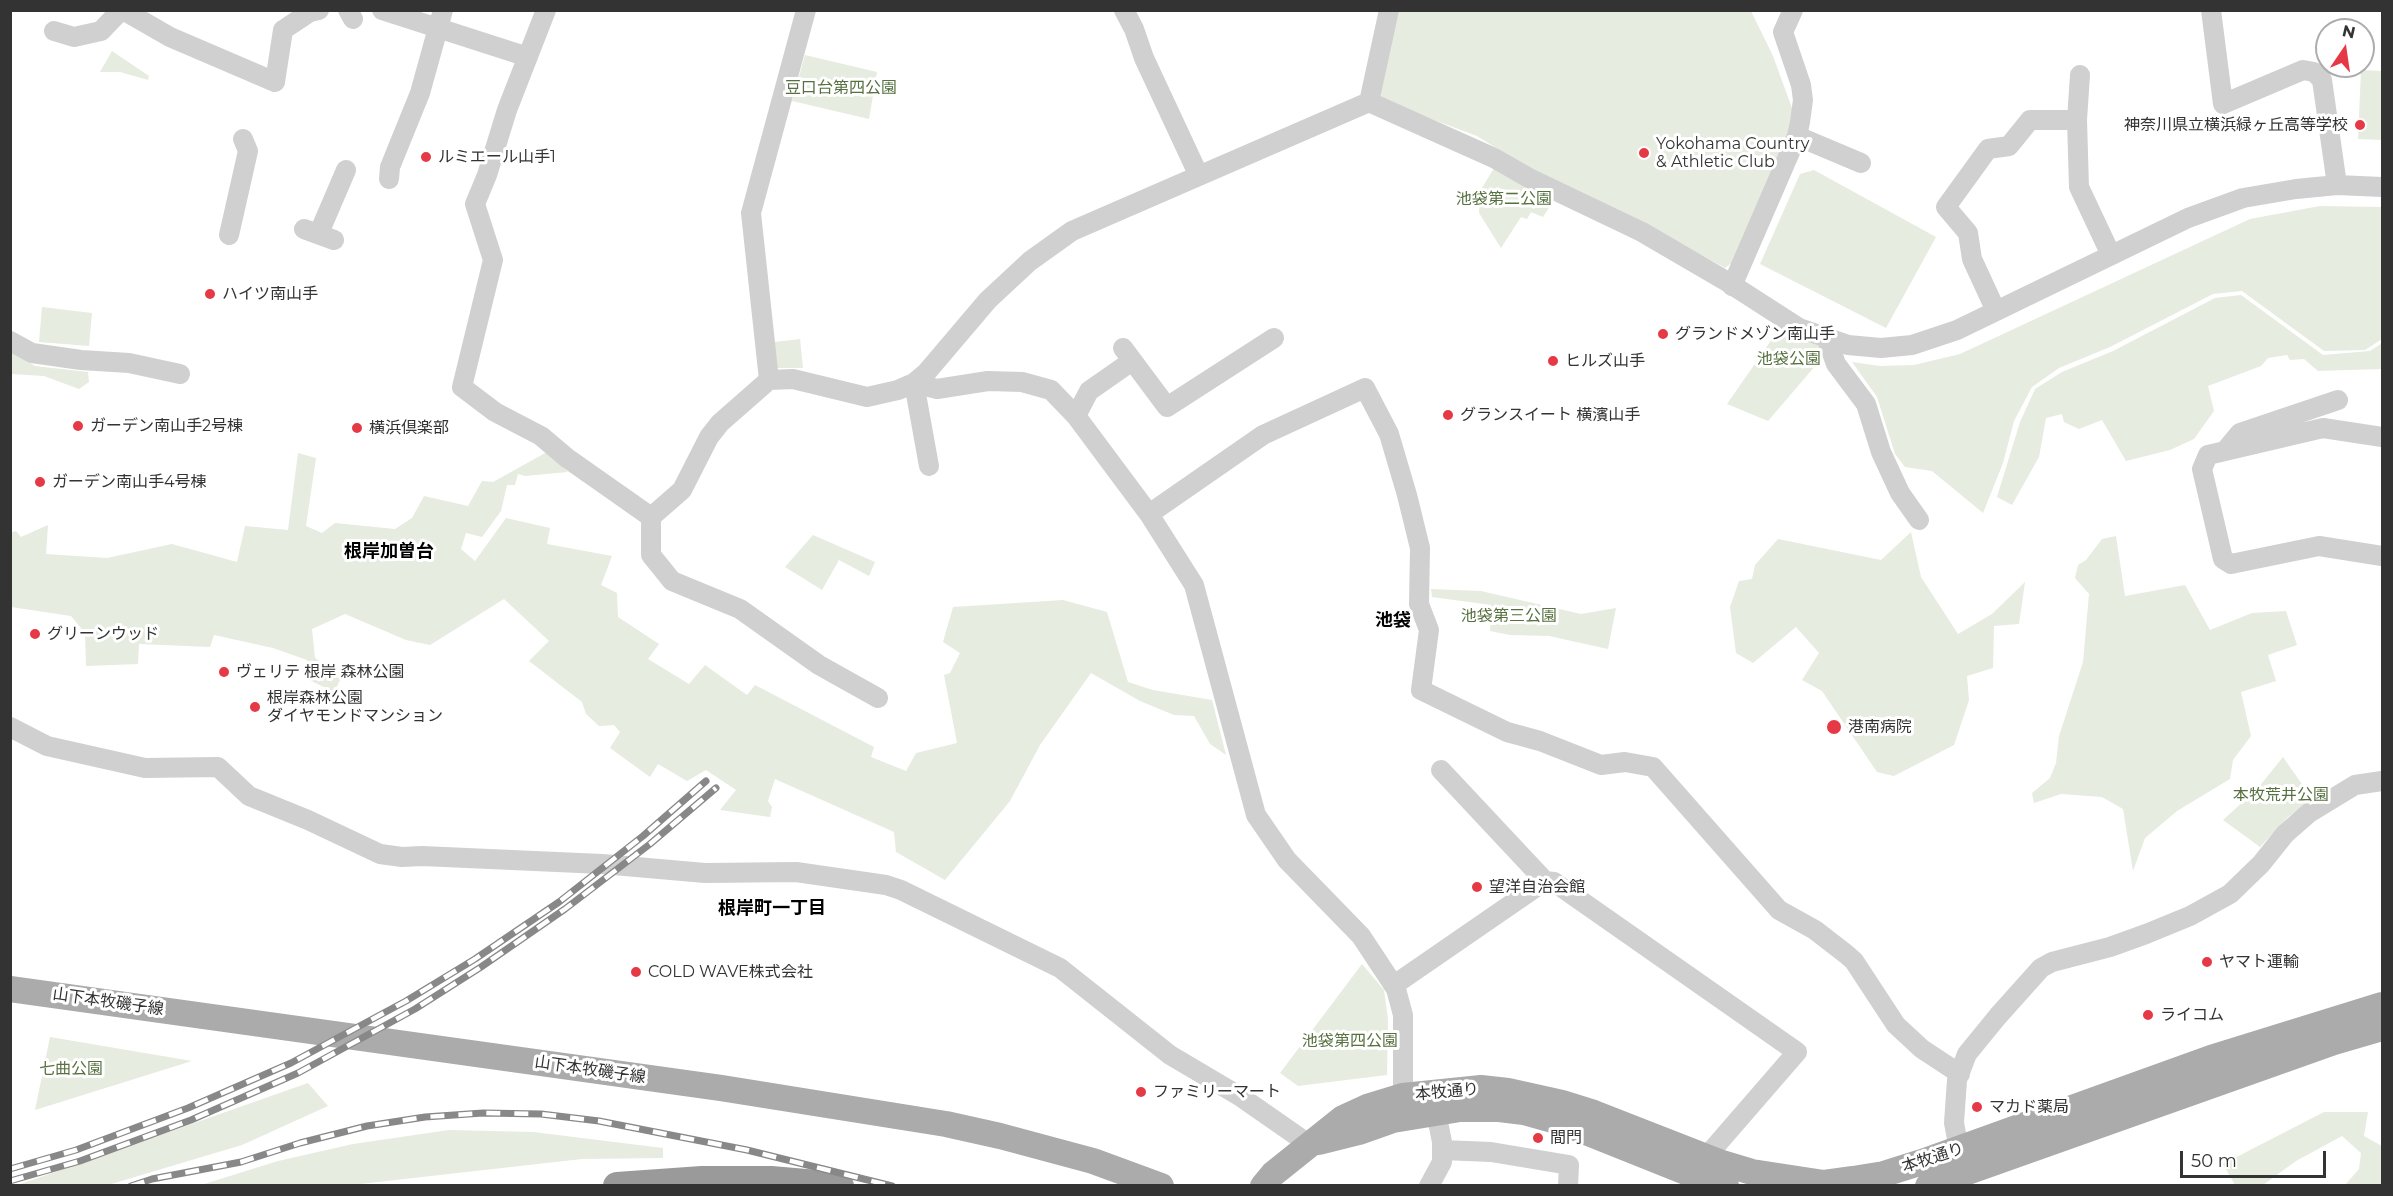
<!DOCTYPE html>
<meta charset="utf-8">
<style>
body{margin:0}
#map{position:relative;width:2393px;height:1196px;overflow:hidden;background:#fff;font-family:Montserrat,sans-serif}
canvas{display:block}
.frame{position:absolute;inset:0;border:12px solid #333;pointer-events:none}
.north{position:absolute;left:2315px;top:18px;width:60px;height:60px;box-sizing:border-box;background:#fff;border:2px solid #adadad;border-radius:50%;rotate:13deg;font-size:16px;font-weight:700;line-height:24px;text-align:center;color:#333}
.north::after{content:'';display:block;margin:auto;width:21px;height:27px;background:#e63946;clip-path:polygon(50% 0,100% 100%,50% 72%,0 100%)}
.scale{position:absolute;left:2180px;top:1151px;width:146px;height:27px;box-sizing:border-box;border:3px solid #333;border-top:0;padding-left:8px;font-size:18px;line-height:21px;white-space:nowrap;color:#333;-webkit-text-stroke:4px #fff;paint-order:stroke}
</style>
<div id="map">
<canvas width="2393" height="1196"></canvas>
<div class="frame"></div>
<div class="north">N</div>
<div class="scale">50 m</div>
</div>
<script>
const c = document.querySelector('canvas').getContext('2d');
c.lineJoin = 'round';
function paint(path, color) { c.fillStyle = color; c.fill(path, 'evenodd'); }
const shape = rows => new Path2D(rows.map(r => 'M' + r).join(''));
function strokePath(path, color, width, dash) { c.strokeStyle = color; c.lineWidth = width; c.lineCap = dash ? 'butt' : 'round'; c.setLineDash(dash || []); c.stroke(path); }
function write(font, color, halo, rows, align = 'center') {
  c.font = font + ' Montserrat,"Noto Sans JP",sans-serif'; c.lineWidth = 6; c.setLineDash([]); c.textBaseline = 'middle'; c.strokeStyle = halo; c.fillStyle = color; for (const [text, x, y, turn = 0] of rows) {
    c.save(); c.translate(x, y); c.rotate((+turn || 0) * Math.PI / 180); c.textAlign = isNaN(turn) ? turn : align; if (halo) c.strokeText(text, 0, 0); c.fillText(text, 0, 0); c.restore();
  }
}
paint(shape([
 [1396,11,1751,11,1773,56,1796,119,1737,259,1725,268,1647,225,1532,170,1477,136,1383,101,1379,91],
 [112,51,149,76,148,80,120,72,100,72],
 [805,55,877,72,869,119,792,101],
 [2361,70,2382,71,2382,140,2358,139],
 [1496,165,1554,200,1543,217,1531,212,1527,219,1521,217,1501,248,1479,213,1480,191],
 [1814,170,1936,237,1886,328,1760,264,1800,174],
 [2320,206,2382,207,2382,339,2365,350,2324,351,2242,291,2213,294,2110,347,2059,368,2032,387,2014,421,2003,463,1983,513,1932,471,1905,467,1895,454,1877,397,1852,362,1880,366,1914,365,1960,354,2250,219],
 [2241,295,2323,355,2370,351,2382,343,2382,369,2318,371,2304,359,2290,360,2287,355,2268,358,2261,366,2208,386,2214,411,2194,439,2170,450,2126,461,2102,420,2079,429,2064,422,2062,414,2046,418,2039,457,2012,505,1997,497,2020,422,2035,389,2062,372,2113,351,2215,298],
 [42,307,92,313,89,346,39,342],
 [1779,329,1822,345,1822,358,1768,421,1727,404],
 [800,339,803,368,777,368,774,342],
 [10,350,35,366,88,372,89,382,79,389,44,376,11,374],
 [547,452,568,472,525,476,518,474,515,485,507,485,501,511,482,537,466,533,461,549,475,561,506,518,550,528,547,544,612,556,601,585,617,593,618,617,659,644,648,659,689,684,705,665,747,695,755,685,874,747,871,757,906,771,916,753,957,743,944,675,950,673,960,653,943,642,953,607,1063,600,1107,612,1128,682,1153,690,1212,700,1226,755,1210,744,1194,716,1174,715,1140,701,1091,673,1040,745,1010,801,945,880,896,852,894,832,775,779,768,801,772,807,770,817,720,810,736,790,706,770,687,781,658,764,650,777,610,748,620,732,614,725,599,726,586,714,582,702,529,661,549,641,504,599,430,645,406,640,345,614,312,629,315,658,342,676,334,692,303,677,307,660,273,648,214,635,210,647,139,644,138,664,86,666,85,633,71,616,11,607,10,533,16,531,21,537,48,525,46,554,107,558,172,544,237,562,245,526,288,530,298,453,316,458,306,526,322,533,335,523,395,529,412,518,424,496,468,506,482,481,493,482],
 [1911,532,1921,577,1958,634,1992,614,2025,582,2019,624,1994,626,1993,668,1967,676,1969,700,1954,745,1894,776,1877,772,1822,691,1802,680,1819,653,1796,627,1753,663,1736,653,1730,607,1739,581,1752,579,1755,565,1778,539,1881,560],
 [813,535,875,562,869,576,839,560,822,590,785,567],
 [2116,536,2125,596,2185,585,2210,630,2252,613,2286,611,2297,645,2268,655,2276,681,2241,692,2251,736,2233,760,2230,779,2177,811,2145,838,2133,871,2123,809,2102,797,2061,794,2034,803,2032,793,2050,778,2056,763,2059,736,2083,662,2089,594,2075,578,2078,565,2086,560,2102,539],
 [1431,589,1481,591,1581,614,1616,608,1608,649,1549,636,1510,635,1490,631,1491,605,1432,597],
 [2283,757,2313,800,2288,817,2260,847,2223,820,2257,789],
 [1362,964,1384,990,1388,1019,1387,1075,1298,1086,1280,1073],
 [50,1037,192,1061,35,1110],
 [308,1083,328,1106,242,1145,108,1185,18,1185],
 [2324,1112,2368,1112,2364,1136,2382,1146,2382,1185,2345,1185,2359,1169,2361,1153,2342,1136,2296,1161,2263,1185,2235,1185,2223,1164],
 [449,1130,533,1132,663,1148,663,1158,582,1159,351,1185,201,1185,278,1161,353,1144]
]), '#e6ecdf');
strokePath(shape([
 [123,10,170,37,275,82,283,30,310,12,319,10],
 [348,10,353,19],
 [382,10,528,57],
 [546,10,507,110,487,175,475,204,493,260,462,387,495,412,541,436,567,458,651,517],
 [1124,10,1134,29,1144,58,1199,176],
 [2211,10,2223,104,2303,70,2314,72,2322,80,2337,185],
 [54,31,74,37,101,31,121,10],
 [2080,75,2077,120,2079,187,2111,255],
 [1369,102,1389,10],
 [1797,136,1861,163],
 [389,179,390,167,420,93,443,10],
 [304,229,334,240],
 [319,233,346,170],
 [229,235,248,151,243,139],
 [1732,286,1797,136,1800,122,1803,100,1801,85,1783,32,1793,10],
 [1996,311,1972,259,1968,233,1946,207,1988,149,2009,146,2030,120,2077,120],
 [1827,339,1836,364,1866,404,1881,452,1900,493,1919,520],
 [10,341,32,353,81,360,129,363,180,374],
 [1123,348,1167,407,1274,338],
 [769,380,751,213,806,10],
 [914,383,937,389,988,381,1022,382,1051,390,1076,416,1149,514,1194,585,1256,815,1287,860,1361,936,1396,989,1403,1015,1403,1096],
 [914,383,929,466],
 [1076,416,1089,391,1132,361],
 [2382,437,2323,428,2208,455,2202,469,2223,559,2231,564,2319,546,2382,556],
 [2225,451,2240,433,2338,400],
 [1149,514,1263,435,1365,388,1389,434,1407,495,1420,548,1419,604,1429,630,1421,690,1507,732,1540,741,1601,765,1625,762,1653,767,1779,910,1815,930,1846,954,1854,961,1896,1025,1922,1049,1960,1074],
 [651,517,682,490,709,437,720,423,769,380,793,379,867,397,898,390,914,383,926,373,988,300,1030,261,1072,231,1369,102,1494,158,1529,178,1642,232,1726,281,1799,328,1848,345,1881,348,1912,345,1957,330,2188,218,2243,198,2296,189,2337,185,2382,187],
 [651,517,651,555,672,581,740,609,819,665,878,698],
 [10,727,47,746,145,768,218,767,249,796,308,820,380,854,402,857,422,856,602,864,705,873,796,872,886,885,901,890,1060,968,1170,1055,1241,1097,1310,1145],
 [1441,770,1545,881,1554,882,1797,1052,1706,1157],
 [1394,985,1545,881],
 [1442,1150,1491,1152,1569,1165,1568,1186],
 [1961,1160,1954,1123,1957,1080,1967,1054,1998,1016,2041,968,2052,962,2110,947,2146,934,2190,916,2230,894,2261,864,2285,834,2309,813,2355,785,2382,781],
 [1429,1186,1442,1162,1442,1142,1436,1112]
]), '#d0d0d0', 20);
strokePath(shape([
 [10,989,721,1088,946,1124,1000,1136,1093,1161,1161,1186],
 [1319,1142,1359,1132,1393,1120,1460,1109,1499,1109,1524,1112,1563,1123,1708,1181,1726,1186],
 [1263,1186,1273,1174,1343,1118,1367,1107,1403,1096,1481,1088,1508,1091,1562,1103,1594,1113,1722,1163,1752,1172,1824,1183,1853,1179,1884,1174,1922,1162,2211,1058,2382,1005],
 [1928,1186,2334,1042,2382,1028]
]), '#ababab', 26);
strokePath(shape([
 [617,1186,702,1180,771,1180,840,1186]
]), '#9a9a9a', 28);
const rail = shape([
 [10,1169,76,1150,188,1108,291,1063,406,1001,475,959,559,902,643,836,706,781],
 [10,1181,80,1161,191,1120,298,1073,415,1009,481,967,565,909,650,844,716,788],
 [131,1186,152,1179,241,1162,300,1143,367,1126,425,1117,483,1113,541,1114,599,1121,747,1150,892,1186]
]);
strokePath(rail, '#888', 7);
strokePath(rail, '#fff', 4.5, [14]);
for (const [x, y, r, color] of [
 [2360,125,6,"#e63946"],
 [1644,153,6,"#e63946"],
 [426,157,6,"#e63946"],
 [210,294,6,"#e63946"],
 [1663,334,6,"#e63946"],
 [1553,361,6,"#e63946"],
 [1448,415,6,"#e63946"],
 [78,426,6,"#e63946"],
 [357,428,6,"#e63946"],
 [40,482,6,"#e63946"],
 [35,634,6,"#e63946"],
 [224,672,6,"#e63946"],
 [255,707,6,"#e63946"],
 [1834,727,8,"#e63946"],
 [1477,887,6,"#e63946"],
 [2207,962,6,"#e63946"],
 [636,972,6,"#e63946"],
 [2148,1015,6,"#e63946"],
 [1141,1092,6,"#e63946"],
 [1977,1107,6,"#e63946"],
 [1538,1138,6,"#e63946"]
]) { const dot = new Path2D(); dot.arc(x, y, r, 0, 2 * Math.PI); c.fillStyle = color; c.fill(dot); strokePath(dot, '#fff', 2); }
write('16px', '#56703f', '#fff', [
 ["豆口台第四公園",841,88],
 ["池袋第二公園",1504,199],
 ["池袋公園",1789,359],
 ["池袋第三公園",1509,616],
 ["本牧荒井公園",2281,795],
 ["池袋第四公園",1350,1041],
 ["七曲公園",71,1069]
]);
write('16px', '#333', '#fff', [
 ["神奈川県立横浜緑ヶ丘高等学校",2348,125,"right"],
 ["Yokohama Country",1656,144],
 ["& Athletic Club",1656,162],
 ["ルミエール山手1",438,157],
 ["ハイツ南山手",222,294],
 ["グランドメゾン南山手",1675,334],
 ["ヒルズ山手",1565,361],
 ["グランスイート 横濱山手",1460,415],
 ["ガーデン南山手2号棟",90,426],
 ["横浜倶楽部",369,428],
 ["ガーデン南山手4号棟",52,482],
 ["グリーンウッド",47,634],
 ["ヴェリテ 根岸 森林公園",236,672],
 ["根岸森林公園",267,698],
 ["ダイヤモンドマンション",267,716],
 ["港南病院",1848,727],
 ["望洋自治会館",1489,887],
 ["ヤマト運輸",2219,962],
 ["COLD WAVE株式会社",648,972],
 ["ライコム",2160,1015],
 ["ファミリーマート",1153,1092],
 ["マカド薬局",1989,1107],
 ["間門",1550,1138]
], 'left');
write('16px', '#333', '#fff', [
 ["山下本牧磯子線",108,1002,8],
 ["山下本牧磯子線",590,1070,8],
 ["本牧通り",1447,1092,-5],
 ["本牧通り",1933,1158,-18]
]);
write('bold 18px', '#000', '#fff', [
 ["根岸加曽台",389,552],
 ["池袋",1393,621],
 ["根岸町一丁目",772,909]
]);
</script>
